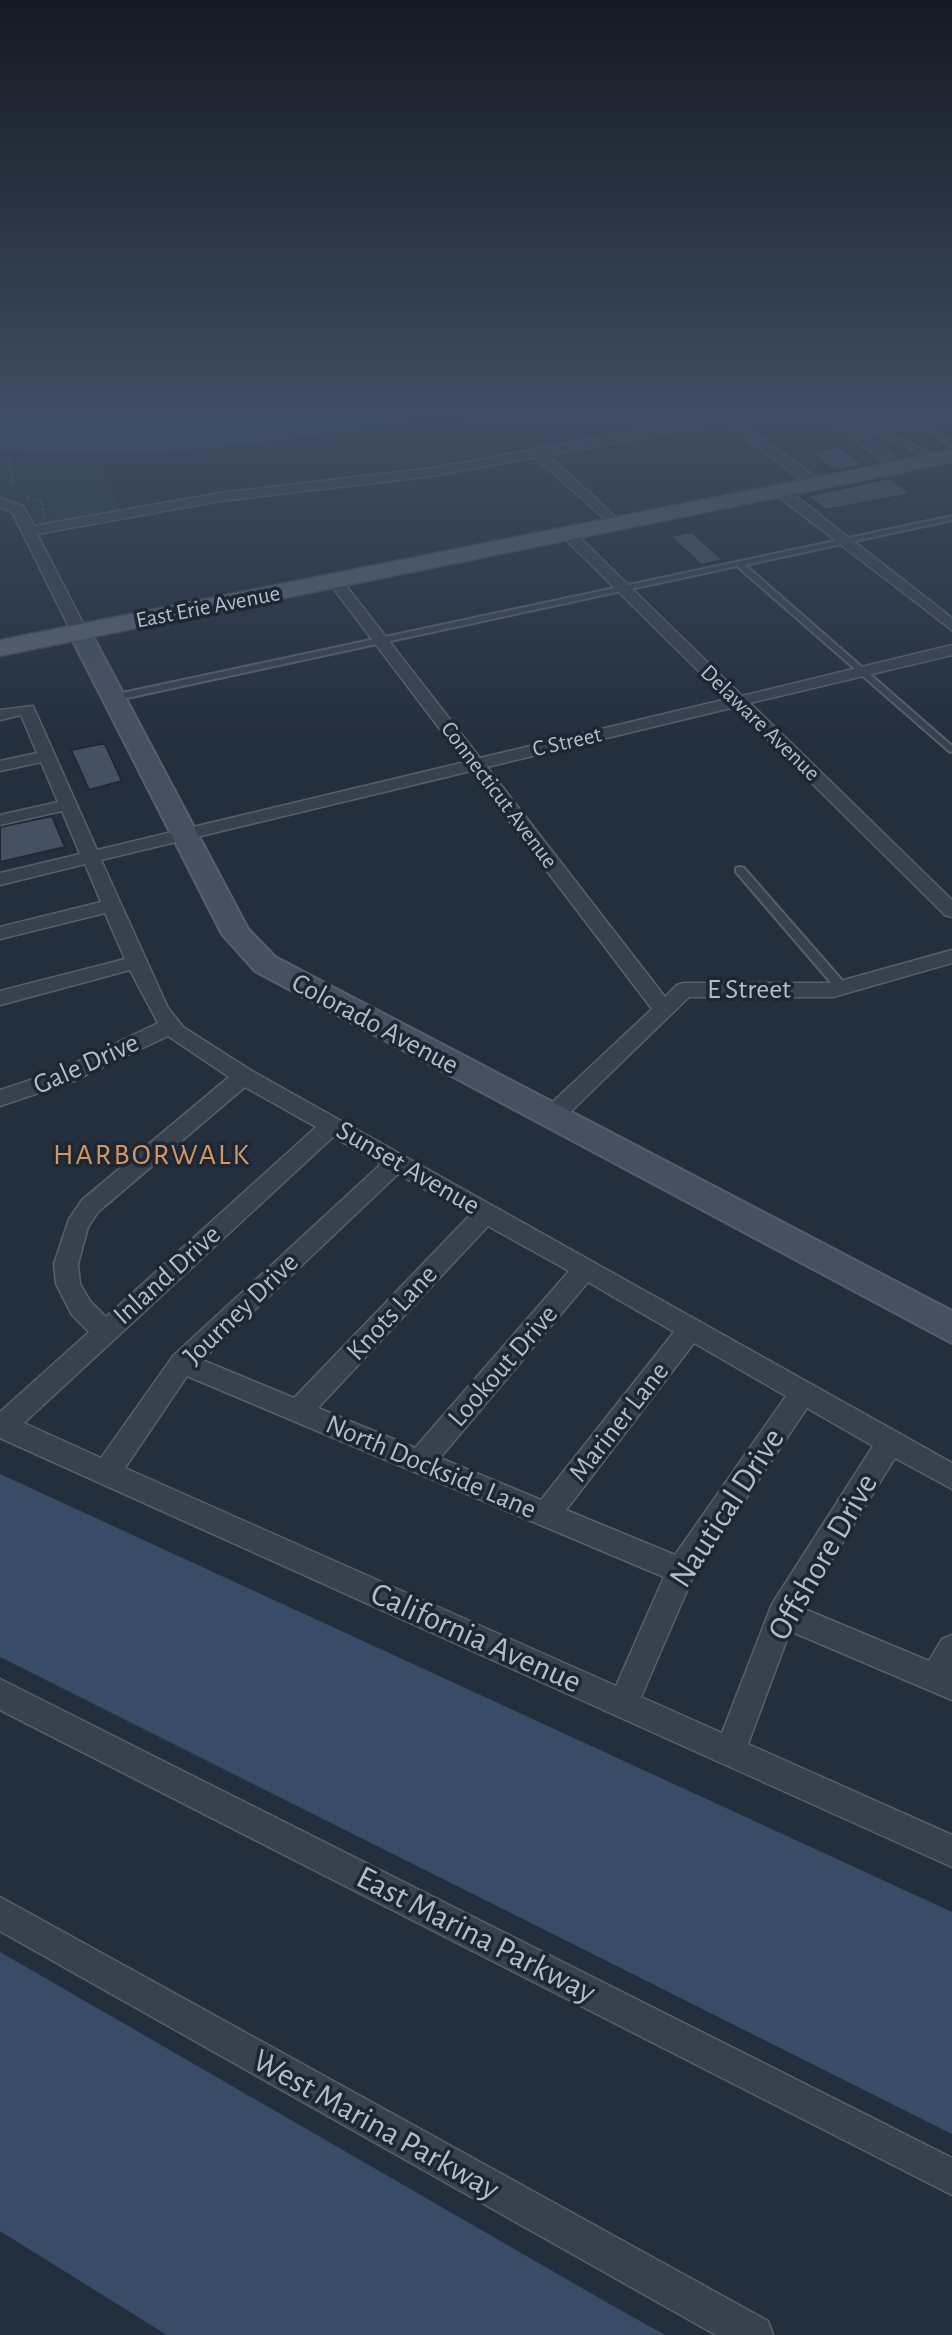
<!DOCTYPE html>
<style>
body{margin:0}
canvas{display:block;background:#242f3e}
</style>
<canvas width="952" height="2335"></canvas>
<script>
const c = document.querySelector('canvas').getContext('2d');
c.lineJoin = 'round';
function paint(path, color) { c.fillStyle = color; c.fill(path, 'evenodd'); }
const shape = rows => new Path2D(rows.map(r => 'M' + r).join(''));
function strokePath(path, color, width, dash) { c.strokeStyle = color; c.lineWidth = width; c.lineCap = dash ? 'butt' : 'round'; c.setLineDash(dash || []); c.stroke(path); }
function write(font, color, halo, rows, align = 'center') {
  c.font = font + ' "Alegreya Sans",sans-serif'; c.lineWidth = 7; c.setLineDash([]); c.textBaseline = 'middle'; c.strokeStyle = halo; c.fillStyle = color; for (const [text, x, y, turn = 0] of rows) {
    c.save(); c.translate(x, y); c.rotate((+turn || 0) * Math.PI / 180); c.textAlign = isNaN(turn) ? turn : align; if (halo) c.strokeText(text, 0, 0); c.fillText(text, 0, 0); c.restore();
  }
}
paint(shape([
 [0,459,106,461,104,479,121,513,38,526,27,504,0,499]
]), '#263c3f');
paint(shape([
 [0,411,498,411,250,447,0,459],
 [0,1474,952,1912,952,2134,0,1657],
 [0,1952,606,2302,665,2335,167,2335,0,2231]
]), '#394c67');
paint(shape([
 [502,411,410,425,406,430,349,441,223,452,218,456,160,462,78,466,0,463,0,450,126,453,215,448,396,425,406,419,442,412]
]), '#242f3e');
strokePath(shape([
 [9,460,13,482]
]), '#394c67', 4.5);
const building = shape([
 [839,447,864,465,835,471,810,452,839,447],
 [884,479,892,479,911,494,826,510,807,496,884,479],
 [692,532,723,560,701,565,670,536,692,532],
 [101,744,105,744,122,781,89,790,71,750,101,744],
 [52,816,65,847,0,862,0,827,52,816]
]);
paint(building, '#455162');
strokePath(building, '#1f2835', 2);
const lane = shape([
 [920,421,952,441,952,446,919,425,885,430,939,458,939,460,935,460,877,432,853,435,850,433,920,421],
 [952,516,952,520,745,565,952,746,952,751,950,752,737,566,113,701,109,698,113,695,952,516],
 [740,867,744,868,847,986,848,989,847,992,839,992,736,872,736,868,740,867]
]);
const street = shape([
 [815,411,829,411,908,467,896,470,815,411],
 [722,415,730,415,821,481,821,487,811,487,722,421,722,415],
 [702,419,706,420,706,426,548,455,620,521,620,527,615,528,535,457,433,476,220,501,37,534,88,633,80,638,72,633,12,512,0,507,0,498,23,506,34,526,220,493,433,468,702,419],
 [775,488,785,488,952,618,952,630,775,494,775,488],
 [568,530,573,531,742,696,952,645,952,655,750,703,952,900,952,917,945,915,735,707,487,767,665,997,677,985,684,983,833,983,952,950,952,963,833,997,689,997,559,1123,551,1125,543,1123,540,1117,543,1111,652,1009,471,771,101,860,168,1008,183,1027,252,1071,952,1463,952,1489,895,1458,802,1608,929,1661,942,1639,952,1635,952,1700,790,1631,748,1744,952,1835,952,1867,0,1438,0,1412,89,1332,72,1315,56,1284,54,1264,69,1219,82,1200,229,1077,168,1036,74,1081,0,1106,0,1090,58,1071,158,1023,130,970,0,1005,0,991,125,959,105,913,0,939,0,927,101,902,85,864,0,885,0,873,80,854,62,811,0,825,0,815,58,802,41,762,0,771,0,761,37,753,21,715,0,720,0,710,33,706,97,850,465,762,330,584,330,578,335,577,340,578,480,758,727,699,563,537,563,531,568,530],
 [245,1087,316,1127,106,1317,90,1301,80,1284,78,1264,88,1227,98,1212,245,1087],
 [333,1137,381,1164,173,1356,101,1458,24,1423,333,1137],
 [398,1174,470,1215,294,1398,202,1360,398,1174],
 [488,1226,569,1271,415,1448,318,1408,488,1226],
 [588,1282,674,1332,541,1500,440,1458,588,1282],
 [694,1343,786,1396,675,1555,566,1510,694,1343],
 [187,1376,664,1577,616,1686,125,1468,187,1376],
 [807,1408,873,1446,772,1604,722,1733,641,1697,692,1579,807,1408],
 [0,1679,952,2158,952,2195,0,1710,0,1679],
 [0,1897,768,2321,773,2335,716,2335,0,1931,0,1897]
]);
const secondary = shape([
 [80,626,91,633,248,929,275,957,952,1311,952,1343,255,971,222,934,69,633,80,626]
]);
const primary = shape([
 [952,450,952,462,0,656,0,640,952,450]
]);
strokePath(lane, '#565f6c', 4);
strokePath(street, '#565f6c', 3);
strokePath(secondary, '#565f6c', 4);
strokePath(primary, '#414a57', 3);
strokePath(shape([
 [27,496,40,501,45,516]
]), '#44595c', 2.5, [3.5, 3.5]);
paint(lane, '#38414e');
paint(street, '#38414e');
paint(secondary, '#465061');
paint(primary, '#56606e');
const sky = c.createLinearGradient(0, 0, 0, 738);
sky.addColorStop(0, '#141a22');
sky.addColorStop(0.56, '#3f4d63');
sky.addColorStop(1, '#3f4d6300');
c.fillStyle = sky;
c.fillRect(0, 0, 952, 738);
write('23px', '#b4bcc9', '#1d2633', [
 ["East Erie Avenue",208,607,-11],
 ["Delaware Avenue",760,723,44],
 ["C Street",567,742,-13],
 ["Connecticut Avenue",499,795,53]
]);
write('28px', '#b4bcc9', '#1d2633', [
 ["E Street",749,990],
 ["Colorado Avenue",375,1024,28],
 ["Gale Drive",86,1064,-24],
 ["Sunset Avenue",408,1168,30],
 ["Inland Drive",167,1275,-42],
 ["Journey Drive",241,1309,-44],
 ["Knots Lane",392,1313,-47],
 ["Lookout Drive",503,1366,-49],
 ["Mariner Lane",619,1422,-52],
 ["North Dockside Lane",431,1467,23]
]);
c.letterSpacing = '2px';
write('30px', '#d59563', '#1d2633', [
 ["HARBORWALK",152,1155]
]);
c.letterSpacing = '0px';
write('33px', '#b4bcc9', '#1d2633', [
 ["Nautical Drive",727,1508,-57],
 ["Offshore Drive",823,1557,-60],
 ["California Avenue",476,1638,24],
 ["East Marina Parkway",476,1935,27],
 ["West Marina Parkway",376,2125,29]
]);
</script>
